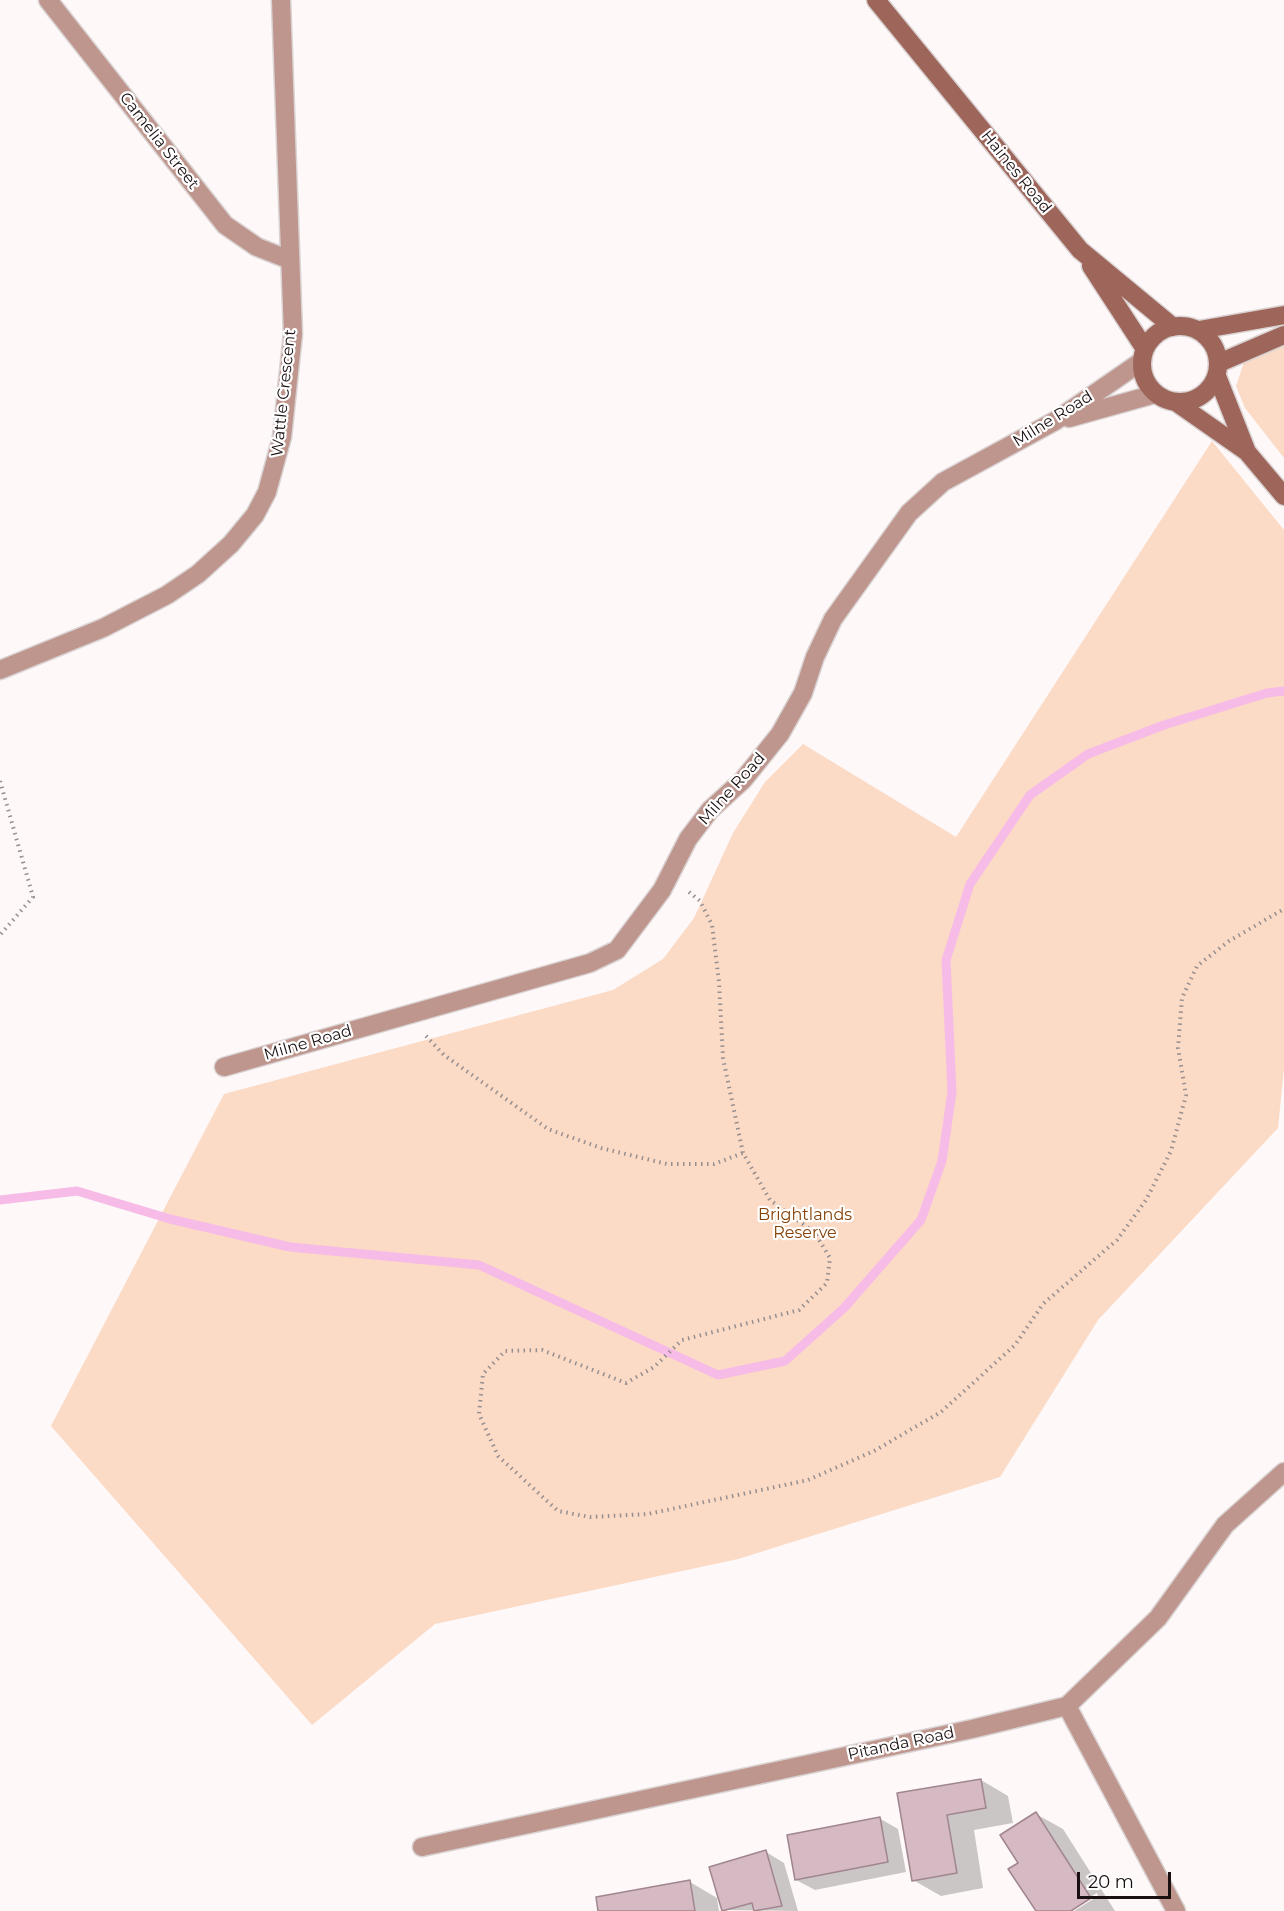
<!DOCTYPE html>
<style>
body{margin:0}
#map{position:relative;width:1284px;height:1911px;overflow:hidden;background:#fef8f8;font-family:Montserrat,sans-serif}
canvas{display:block}
.scale{position:absolute;left:1077px;top:1872px;width:94px;height:27px;box-sizing:border-box;border:3px solid #1b1011;border-top:0;padding-left:8px;font-size:18px;line-height:21px;white-space:nowrap;color:#1b1011;-webkit-text-stroke:4px #fff;paint-order:stroke}
</style>
<div id="map">
<canvas width="1284" height="1911"></canvas>
<div class="scale">20 m</div>
</div>
<script>
const c = document.querySelector('canvas').getContext('2d');
c.lineJoin = 'round';
function paint(path, color) { c.fillStyle = color; c.fill(path, 'evenodd'); }
const shape = rows => new Path2D(rows.map(r => 'M' + r).join(''));
function strokePath(path, color, width, dash) { c.strokeStyle = color; c.lineWidth = width; c.lineCap = dash ? 'butt' : 'round'; c.setLineDash(dash || []); c.stroke(path); }
function write(font, color, halo, rows, align = 'center') {
  c.font = font + ' Montserrat,sans-serif'; c.lineWidth = 4.5; c.setLineDash([]); c.textBaseline = 'middle'; c.strokeStyle = halo; c.fillStyle = color; for (const [text, x, y, turn = 0] of rows) {
    c.save(); c.translate(x, y); c.rotate((+turn || 0) * Math.PI / 180); c.textAlign = isNaN(turn) ? turn : align; if (halo) c.strokeText(text, 0, 0); c.fillText(text, 0, 0); c.restore();
  }
}
paint(shape([
 [1284,342,1284,458,1245,408,1236,386,1244,362,1264,348],
 [1212,441,1284,530,1284,1068,1278,1128,1098,1320,1000,1477,738,1559,435,1624,312,1725,51,1426,224,1094,613,990,663,959,694,918,733,833,765,782,803,744,956,837]
]), '#fbdac6');
paint(shape([
 [981,1780,1008,1796,1013,1823,974,1830,983,1888,941,1896,913,1880,899,1794],
 [1036,1814,1063,1829,1115,1911,1074,1911,1098,1896,1097,1893,1068,1911,1038,1911,1020,1863],
 [879,1818,898,1829,906,1872,815,1890,796,1880],
 [766,1852,784,1863,798,1911,723,1910],
 [690,1882,717,1898,719,1911,599,1911]
]), '#0003');
strokePath(shape([
 [0,1200,77,1191,170,1219,290,1247,479,1265,718,1375,785,1361,844,1308,921,1220,942,1161,952,1092,946,960,970,884,1030,795,1088,754,1164,725,1267,693,1284,691]
]), '#f7bbe7', 9);
const building = shape([
 [981,1779,986,1808,947,1815,957,1873,912,1881,897,1793,981,1779],
 [1036,1812,1091,1898,1071,1911,1036,1911,1008,1869,1018,1863,1000,1835,1036,1812],
 [880,1817,888,1862,795,1880,787,1835,880,1817],
 [766,1850,782,1906,754,1911,752,1903,722,1911,709,1867,766,1850],
 [690,1880,695,1911,598,1911,596,1897,690,1880]
]);
paint(building, '#d5b9c3');
strokePath(building, '#a1868f', 1.5);
const street = shape([
 [48,0,225,225,257,247,290,260],
 [1069,418,1155,394],
 [0,670,103,628,167,595,198,574,231,544,255,515,267,492,282,437,293,334,281,0],
 [224,1067,590,963,617,950,662,890,688,839,710,810,743,780,780,734,803,693,815,657,833,619,909,513,943,482,1055,421,1142,361],
 [1067,1706,1176,1911],
 [422,1847,972,1729,1067,1706,1158,1618,1225,1525,1284,1472]
]);
const secondary = shape([
 [876,0,1080,250,1173,327],
 [1091,266,1145,349],
 '1142 364a38 38 0 1 1 76 0a38 38 0 1 1-76 0Z',
 [1199,330,1284,315],
 [1219,363,1284,335],
 [1217,376,1247,452],
 [1177,403,1247,452,1284,496]
]);
strokePath(street, '#dad3d3', 21);
strokePath(secondary, '#dad3d3', 21);
strokePath(shape([
 [0,781,33,897,0,935],
 [689,892,700,901,712,925,719,982,723,1058,743,1153,770,1200,815,1233,830,1258,827,1283,799,1310,682,1340,654,1367,626,1383,542,1350,505,1351,483,1374,479,1414,498,1456,558,1511,590,1517,648,1514,808,1480,874,1451,941,1412,1015,1345,1043,1304,1117,1240,1146,1200,1171,1151,1186,1095,1178,1048,1182,998,1197,966,1229,941,1284,909],
 [426,1036,444,1055,548,1129,601,1148,667,1164,714,1164,743,1153]
]), '#978f8f', 4, [1.5, 4.5]);
strokePath(street, '#be968d', 18);
strokePath(secondary, '#9e665a', 18);
write('16px', '#1b1011', '#fff', [
 ["Camelia Street",159,141,52],
 ["Haines Road",1016,172,51],
 ["Wattle Crescent",284,393,-84],
 ["Milne Road",1053,419,-32],
 ["Milne Road",732,789,-48],
 ["Milne Road",308,1043,-16],
 ["Pitanda Road",901,1744,-12]
]);
write('16px', '#864107', '#fff', [
 ["Brightlands",805,1215],
 ["Reserve",805,1233]
]);
</script>
